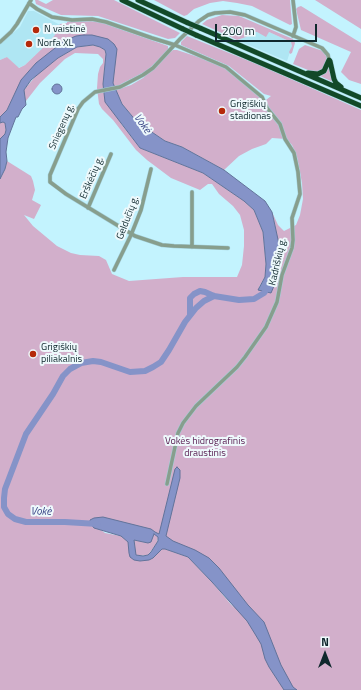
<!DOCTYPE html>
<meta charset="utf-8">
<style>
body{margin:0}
#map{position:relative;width:361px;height:690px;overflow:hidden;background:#c3f3fe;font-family:"Titillium Web",sans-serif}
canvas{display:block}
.north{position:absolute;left:305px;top:634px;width:40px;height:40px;-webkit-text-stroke:3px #eef9fc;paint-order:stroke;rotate:0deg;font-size:11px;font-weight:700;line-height:16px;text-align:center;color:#0f282d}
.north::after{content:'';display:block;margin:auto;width:14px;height:18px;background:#0f282d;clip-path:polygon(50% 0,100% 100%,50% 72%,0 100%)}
.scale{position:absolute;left:215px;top:24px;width:102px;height:18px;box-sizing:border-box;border:2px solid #0f282d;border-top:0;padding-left:5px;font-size:12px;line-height:14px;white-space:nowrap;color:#0f282d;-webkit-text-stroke:3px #eef9fc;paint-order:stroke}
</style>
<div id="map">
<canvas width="361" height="690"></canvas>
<div class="north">N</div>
<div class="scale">200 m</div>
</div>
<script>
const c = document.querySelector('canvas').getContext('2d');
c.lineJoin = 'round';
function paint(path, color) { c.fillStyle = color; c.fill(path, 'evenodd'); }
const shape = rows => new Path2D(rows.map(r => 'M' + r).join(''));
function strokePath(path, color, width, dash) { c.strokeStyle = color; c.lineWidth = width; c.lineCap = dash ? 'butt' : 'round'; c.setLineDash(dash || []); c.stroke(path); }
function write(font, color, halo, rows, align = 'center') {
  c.font = font + ' "Titillium Web",sans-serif'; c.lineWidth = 4; c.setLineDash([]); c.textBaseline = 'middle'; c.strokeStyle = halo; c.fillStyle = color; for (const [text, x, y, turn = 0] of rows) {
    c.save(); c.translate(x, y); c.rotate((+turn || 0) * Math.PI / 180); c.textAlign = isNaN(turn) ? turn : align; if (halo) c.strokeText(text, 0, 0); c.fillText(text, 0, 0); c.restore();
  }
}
paint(shape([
 [28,11,34,11,62,26,50,41,25,65,18,68,7,57,0,60,0,44,20,27],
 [251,32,257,32,264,35,269,32,291,42,292,46,287,61,237,40,246,37]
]), '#afe6f3');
paint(shape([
 [35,0,38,0,46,4,53,0,114,0,180,33,175,38,168,39,98,16,61,15,36,4],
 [154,0,290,0,292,24,290,25,252,6,237,3,223,1,210,3,194,9,187,15,184,16],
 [315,0,361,0,361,29],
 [301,6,361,43,361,84,349,80,341,72,351,52,301,30,296,9,298,7],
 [222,15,239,16,293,39,295,43,292,53,290,54,289,52,292,46,291,42,269,32,266,37,257,32,251,32,246,37,237,40,202,24,207,20],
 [91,21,100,22,168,46,168,50,151,67,145,72,121,84,122,88,131,85,143,78,170,52,173,50,177,50,201,58,229,70,263,100,266,100,271,96,264,94,229,66,181,45,181,42,187,36,259,65,361,110,361,690,0,690,0,179,5,169,7,161,31,176,33,181,35,190,32,200,41,205,34,219,24,215,33,226,57,246,71,253,80,255,99,256,106,260,112,274,129,281,183,277,237,277,242,265,244,246,244,230,240,215,233,206,219,194,212,184,208,184,200,190,171,178,147,160,136,150,113,120,102,109,99,104,97,88,98,74,100,67,103,63,103,59,98,54,75,53,65,59,40,83,26,101,23,94,24,90,39,72,58,58,77,47,93,45,100,47,105,50,106,54,103,84,104,94,122,125,140,148,203,173,244,201,254,210,263,232,266,264,265,277,259,287,272,291,275,227,272,212,278,225,284,231,296,225,300,215,303,199,302,183,297,157,292,145,286,139,272,138,266,144,252,149,239,156,224,170,182,147,165,141,137,122,122,104,113,83,113,44,64,41,11,102,7,110,0,117,0,60,7,57,19,68,25,65,50,41,62,26,59,24,60,24,67,23,67,22],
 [90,522,148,543,134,540,134,553,138,556,148,555,157,543,158,537,205,559,234,608,212,582,188,557,165,549,162,549,153,558,140,561,129,553,129,542,121,536,105,533],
 [305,45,323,51,326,56,327,62,322,71,313,72,293,64,299,49],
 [330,66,333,82,320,76,326,72],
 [3,122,5,123,6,130,5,134,0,139,0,123]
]), '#d2afcb');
const water = shape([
 [84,35,92,35,108,39,114,44,117,49,113,83,122,104,137,122,165,141,182,147,224,170,265,201,272,212,279,244,279,263,274,286,271,293,258,290,265,277,266,264,263,232,254,210,244,201,203,173,140,148,105,102,103,84,106,54,105,50,100,47,93,45,77,47,58,58,31,80,24,90,26,105,22,109,18,117,16,117,8,138,6,152,7,161,5,169,0,179,0,139,5,134,6,130,5,123,3,122,0,123,0,117,7,110,21,80,36,63,64,41,76,36,84,35],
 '52 89a5 5 0 1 1 10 0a5 5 0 1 1-10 0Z',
 [177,467,180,470,180,478,166,536,173,541,195,550,209,558,219,568,248,605,264,622,281,665,293,687,297,690,284,690,269,667,265,659,261,644,255,634,247,621,212,582,188,557,165,549,162,549,153,558,149,560,140,561,134,560,130,557,129,553,128,542,121,536,94,528,90,523,90,520,94,518,103,517,151,529,155,532,159,534,175,469,177,467],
 [154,534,158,537,158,541,151,552,148,555,143,556,136,555,134,540,148,543,151,542,154,534]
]);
paint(water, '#8593c8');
strokePath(water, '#62739a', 1);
strokePath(shape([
 [190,315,190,298,194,294,200,291,205,292,214,296,239,300,254,299,264,293,269,286],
 [98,524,65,522,26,522,15,519,8,514,4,507,4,498,5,489,26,434,53,394,63,376,70,369,81,363,93,361,101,362,130,372,145,371,153,367,161,362,169,350,185,322,196,308,204,301,214,296]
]), '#8593c8', 6);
const minor = shape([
 [29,3,37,9,52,17,72,20,92,19,106,22,152,38,175,45,226,67,262,97,267,108,280,124,285,139,294,153,298,172,300,194,292,218,293,240,292,248,282,275,277,302,266,327,245,357,237,367,196,406,183,423,178,433,167,484],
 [293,36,296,27,293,0],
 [0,42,11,32,17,24,31,0],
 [88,208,111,154],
 [192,247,192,192],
 [228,248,174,246,162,245,135,236,66,194,50,182,50,175,78,109,83,102,95,92,120,87,143,75,153,68,180,39,199,21,208,15,215,13,230,12,245,15,322,48,328,55,329,60],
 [114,270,131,235,141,210,151,169]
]);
const highway = shape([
 [122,0,183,29],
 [138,0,188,23],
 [200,28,361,98],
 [196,35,361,106],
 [330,61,334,79,336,83,341,87],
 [308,73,318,74,324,71,329,60]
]);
strokePath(minor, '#a3ced8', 4.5);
strokePath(highway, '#a3ced8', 6);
strokePath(minor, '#879e8d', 3.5);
strokePath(highway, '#124928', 5);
const highwayBridge = shape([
 [188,23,200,28],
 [183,29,196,35]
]);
strokePath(highwayBridge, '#a3ced8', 6, []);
strokePath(highwayBridge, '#124928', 5);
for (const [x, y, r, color] of [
 [36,30,4,"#b5290a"],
 [29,44,4,"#b5290a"],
 [222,111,4,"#b5290a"],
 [33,354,4,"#b5290a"]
]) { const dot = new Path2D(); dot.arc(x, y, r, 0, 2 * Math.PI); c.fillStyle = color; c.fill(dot); strokePath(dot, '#eef9fc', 1.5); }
write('10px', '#0f282d', '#eef9fc', [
 ["N vaistinė",44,30],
 ["Norfa XL",37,44],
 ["Grigiškių",230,105],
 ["stadionas",230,117],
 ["Grigiškių",41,348],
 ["piliakalnis",41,360]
], 'left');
write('10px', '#0f282d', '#eef9fc', [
 ["Sniegenų g.",62,127,-66],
 ["Erškėčių g.",92,178,-67],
 ["Geldučių g.",128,218,-69],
 ["Kadriškių g.",278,262,-77]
]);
write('10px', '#561b4f', '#eef9fc', [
 ["Vokės hidrografinis",205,442],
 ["draustinis",205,454]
]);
write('italic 11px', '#394486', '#eef9fc', [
 ["Vokė",142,124,54],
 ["Vokė",41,512,1]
]);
</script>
